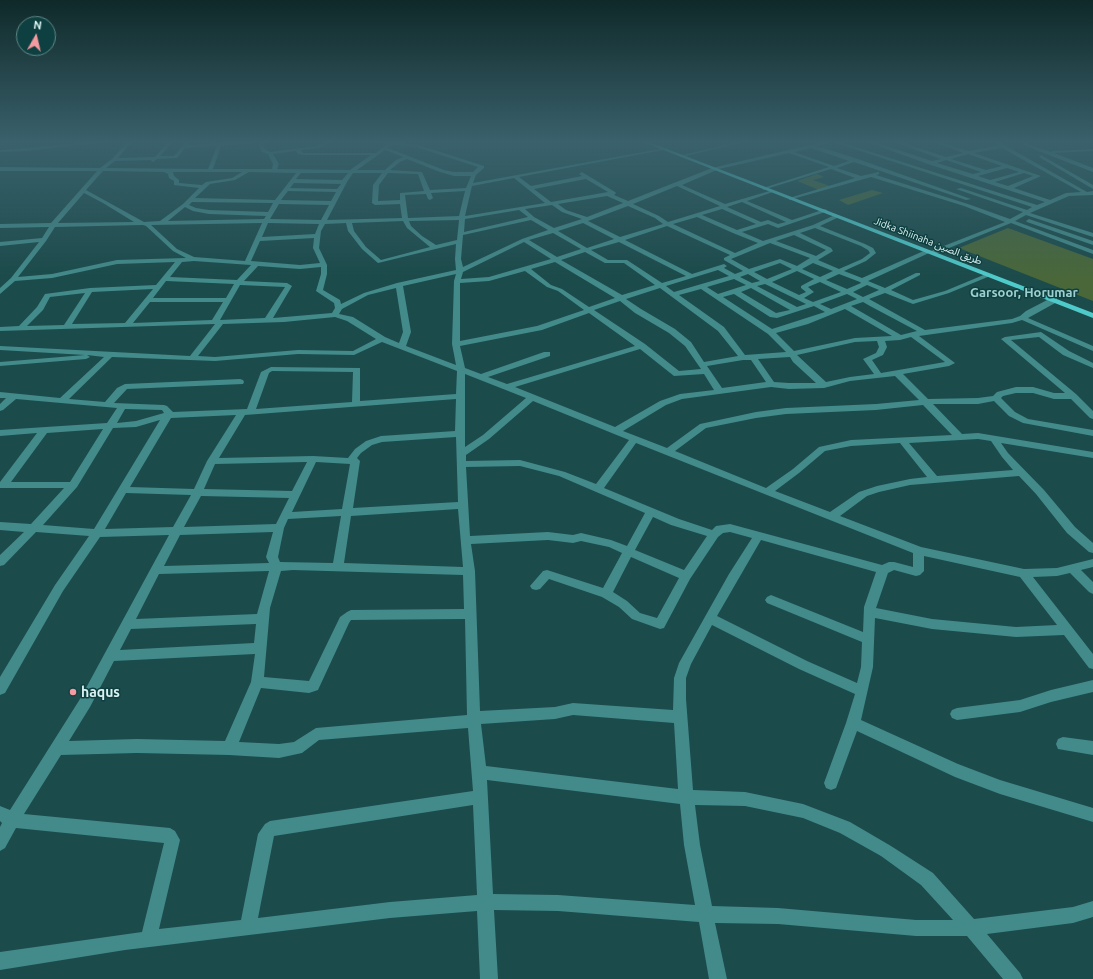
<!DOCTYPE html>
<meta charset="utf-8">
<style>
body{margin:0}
#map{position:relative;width:1093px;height:979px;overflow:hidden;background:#1c4b4b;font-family:Ubuntu,sans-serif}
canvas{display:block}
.north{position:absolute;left:16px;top:16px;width:40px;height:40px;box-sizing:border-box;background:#0f4041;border:1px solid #608787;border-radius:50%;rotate:8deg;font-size:11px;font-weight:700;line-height:16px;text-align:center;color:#daf2f1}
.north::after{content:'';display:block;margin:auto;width:14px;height:18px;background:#f49aa0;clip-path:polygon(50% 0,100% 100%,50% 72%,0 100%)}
</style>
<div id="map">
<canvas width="1093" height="979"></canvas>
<div class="north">N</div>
</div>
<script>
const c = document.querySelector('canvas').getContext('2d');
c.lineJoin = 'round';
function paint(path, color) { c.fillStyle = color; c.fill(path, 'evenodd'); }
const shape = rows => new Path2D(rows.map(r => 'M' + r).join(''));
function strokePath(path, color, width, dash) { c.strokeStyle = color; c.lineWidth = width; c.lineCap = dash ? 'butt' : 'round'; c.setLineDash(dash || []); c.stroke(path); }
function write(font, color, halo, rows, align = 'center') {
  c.font = font + ' Ubuntu,"Noto Sans Arabic",sans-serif'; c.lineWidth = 3; c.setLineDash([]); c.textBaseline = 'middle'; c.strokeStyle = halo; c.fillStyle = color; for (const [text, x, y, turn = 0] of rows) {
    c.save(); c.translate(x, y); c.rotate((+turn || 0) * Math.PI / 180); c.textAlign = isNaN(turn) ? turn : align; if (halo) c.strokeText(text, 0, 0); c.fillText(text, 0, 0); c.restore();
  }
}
paint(shape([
 [817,174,824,177,813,180,830,186,819,190,797,181],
 [872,190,883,193,848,205,839,200],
 [1008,228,1093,259,1093,301,959,248]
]), '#496739');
paint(shape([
 [93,142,109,142,26,151,0,152,0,150,93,142],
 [127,142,132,142,118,158,155,157,168,142,173,142,160,156,174,156,186,142,190,142,188,145,220,143,260,142,258,143,221,146,213,169,272,169,273,164,268,154,262,152,259,146,261,142,265,142,263,146,266,150,270,152,316,146,325,142,331,142,319,148,301,150,303,153,376,153,387,144,375,142,396,142,419,145,484,166,484,168,476,175,473,183,665,148,663,150,519,177,531,186,582,176,579,174,582,172,615,192,616,193,614,195,628,201,712,168,788,150,823,142,831,142,817,146,858,159,971,199,966,200,854,162,837,168,861,176,879,172,879,174,876,175,968,204,1010,219,1023,212,956,189,961,188,1027,210,1032,207,833,142,840,142,1037,205,1045,202,928,164,867,142,874,142,932,161,941,159,894,142,901,142,946,157,963,153,934,142,940,142,968,151,999,145,994,142,999,142,1087,192,1093,191,1093,195,1069,196,1030,213,1093,233,1093,237,1026,215,1015,221,1093,250,1093,254,1011,223,934,254,929,253,868,281,885,288,916,273,920,273,920,275,891,290,913,300,945,291,986,274,990,274,990,276,949,293,913,304,885,293,869,299,925,330,1012,319,1020,316,1026,311,1051,298,1057,298,1057,302,1028,318,1093,346,1093,351,1022,320,1012,323,919,336,955,363,949,366,903,374,928,399,978,398,993,396,997,392,1016,387,1033,387,1054,393,1065,393,1001,339,1005,337,1041,332,1069,351,1093,363,1093,368,1063,355,1039,337,1011,340,1076,394,1093,411,1093,419,1090,418,1071,399,1054,399,1033,393,1016,393,1003,396,1001,398,1015,412,1028,419,1093,430,1093,436,1023,423,1009,416,994,401,978,404,933,404,962,434,978,433,1093,452,1093,458,1001,443,1008,453,1044,490,1075,527,1093,543,1093,553,1089,552,1067,533,1036,494,1019,476,910,485,879,492,867,496,840,516,921,547,1024,569,1057,568,1093,559,1093,567,1081,570,1093,582,1093,594,1089,592,1070,573,1057,576,1033,577,1093,654,1093,669,1089,668,1064,635,1016,637,932,629,875,618,873,667,861,720,958,764,1000,780,1093,808,1093,822,1000,794,955,777,857,731,836,788,831,790,826,788,824,783,846,723,855,694,799,669,712,625,691,664,686,678,686,699,693,790,745,792,803,804,850,822,891,846,933,873,974,919,1073,907,1093,901,1093,917,1073,923,987,934,1020,973,1023,979,1003,979,967,936,916,936,778,924,715,923,727,979,709,979,699,922,558,911,494,910,498,979,480,979,477,911,390,918,125,950,0,970,0,952,142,932,164,843,16,828,5,848,0,851,0,827,2,823,0,821,0,806,10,810,80,699,169,535,100,537,63,591,5,693,0,695,0,677,55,585,89,536,36,532,4,565,0,566,0,555,24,532,0,530,0,522,31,524,64,488,0,488,0,482,37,433,0,436,0,430,107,423,117,408,16,399,3,410,0,411,0,404,6,398,0,398,0,392,60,398,104,357,87,355,90,357,86,359,0,366,0,362,85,355,0,350,0,346,190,356,215,324,0,331,0,327,19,326,37,307,45,294,90,288,156,285,175,262,117,264,52,278,15,281,0,294,0,288,11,278,39,242,0,246,0,242,42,238,49,227,0,228,0,224,51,223,97,171,0,171,0,167,100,168,112,159,127,142],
 [393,145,416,147,478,167,473,172,454,172,444,170,388,148,393,145],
 [217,146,208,169,106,168,115,161,152,160,151,161,153,162,157,159,177,158,185,148,217,146],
 [811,148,849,161,834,166,794,152,811,148],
 [1002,148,1081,192,1066,193,1050,200,1014,188,1041,176,974,153,1002,148],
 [385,150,403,157,396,160,385,170,357,170,385,150],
 [296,151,298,154,303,155,371,155,350,170,277,169,279,164,273,154,296,151],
 [789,153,829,167,763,188,763,190,831,169,855,178,789,198,789,200,871,177,964,206,1005,222,931,251,926,250,862,278,844,271,866,261,876,253,873,248,865,244,820,226,839,217,839,215,835,215,813,225,763,241,742,232,768,224,778,228,828,211,825,209,792,220,747,201,773,192,773,190,725,204,682,185,719,169,789,153],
 [968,154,1002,166,986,170,951,159,968,154],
 [407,159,440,172,454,176,471,176,466,188,430,190,422,172,390,170,400,162,407,159],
 [946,160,981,172,973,174,937,163,946,160],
 [1007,168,1019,172,990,180,978,176,1007,168],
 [103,171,164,172,168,174,169,178,174,181,174,185,199,188,183,204,160,221,144,222,86,190,103,171],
 [173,172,242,172,232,178,206,182,202,185,179,183,179,180,174,176,173,172],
 [249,172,296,173,275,200,195,198,210,184,235,180,249,172],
 [301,173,348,173,342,180,296,179,301,173],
 [353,173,382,173,373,185,372,203,375,205,400,204,402,218,327,220,347,182,353,173],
 [388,173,418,174,424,191,400,193,400,200,378,201,379,185,388,173],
 [1024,173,1033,176,1008,186,995,182,1024,173],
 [514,178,545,203,465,216,472,186,514,178],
 [586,179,608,192,551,202,534,189,586,179],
 [294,183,341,184,337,189,290,188,294,183],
 [677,186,720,206,668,222,659,216,633,204,677,186],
 [288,191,336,192,331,201,281,200,288,191],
 [465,191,459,216,408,218,405,195,426,194,428,199,430,200,433,198,431,193,465,191],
 [84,193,103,203,134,222,58,223,84,193],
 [607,196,623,203,587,217,566,210,558,204,607,196],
 [192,202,273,203,268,212,209,210,196,208,189,205,192,202],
 [742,202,786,222,778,224,768,220,761,222,727,207,742,202],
 [279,204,329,205,321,220,270,219,279,204],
 [552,205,562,212,582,219,554,228,534,217,525,209,552,205],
 [628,206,655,218,663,224,620,237,588,221,628,206],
 [185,207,193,211,209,214,266,216,264,219,168,221,185,207],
 [722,209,756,224,737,230,702,215,722,209],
 [519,210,528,217,464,232,465,219,519,210],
 [697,217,733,233,758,243,735,253,673,224,697,217],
 [459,220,457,240,436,245,422,236,411,226,409,221,459,220],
 [531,220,548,230,522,239,463,267,461,259,463,235,531,220],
 [403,221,407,228,430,247,381,260,366,247,354,231,352,223,403,221],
 [262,223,245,261,194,257,177,249,151,225,262,223],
 [268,223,319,224,315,234,262,237,268,223],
 [346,223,348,231,362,249,378,263,456,244,455,259,456,270,397,283,364,293,341,304,340,300,323,290,327,274,327,265,319,248,321,231,325,224,346,223],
 [583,223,614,239,587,248,558,231,583,223],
 [143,225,146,226,173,251,186,258,117,260,52,274,18,277,46,241,55,227,143,225],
 [667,226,730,255,724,258,724,260,743,271,735,274,724,268,727,266,724,264,692,274,625,240,667,226],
 [815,228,861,246,868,250,870,253,862,259,839,269,818,260,833,251,831,248,800,233,815,228],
 [553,233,581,249,557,257,529,240,553,233],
 [794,235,826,250,816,256,776,241,794,235],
 [314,238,313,248,320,263,300,265,251,261,260,241,314,238],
 [524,242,551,259,489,277,461,279,463,272,524,242],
 [619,242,686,276,662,283,627,260,608,260,591,250,619,242],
 [770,243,810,258,797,266,780,259,749,269,731,259,770,243],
 [585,252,605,263,624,263,655,285,622,295,561,260,585,252],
 [194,261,251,265,237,280,170,277,182,262,194,261],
 [555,262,615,298,589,307,562,289,551,285,531,269,555,262],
 [780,263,792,269,767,279,754,272,780,263],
 [813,263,833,271,820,277,802,269,813,263],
 [258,266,300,269,321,267,321,274,316,291,334,303,335,308,332,313,273,318,292,286,287,283,244,281,258,266],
 [718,270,729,276,674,292,666,286,718,270],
 [525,271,547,287,558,291,584,310,537,326,460,341,460,283,489,281,525,271],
 [797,271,814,279,801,286,801,288,806,292,799,295,772,282,797,271],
 [456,274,454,281,452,344,456,365,406,346,411,332,403,286,456,274],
 [748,274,760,281,752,283,740,277,748,274],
 [839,274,860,282,861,283,847,289,826,280,839,274],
 [734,279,746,285,718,294,707,287,734,279],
 [166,281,234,284,226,298,153,298,166,281],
 [820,282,841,292,813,302,804,298,814,292,808,287,820,282],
 [765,284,796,299,806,304,797,307,757,286,765,284],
 [240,285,285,287,265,318,220,320,240,285],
 [867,285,879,290,863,297,853,292,867,285],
 [396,288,403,332,399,343,385,337,353,317,339,314,342,309,368,295,396,288],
 [660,288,718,331,738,356,704,362,691,342,675,329,641,309,626,299,660,288],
 [751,288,790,310,776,313,741,292,751,288],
 [153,289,125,323,72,324,92,292,153,289],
 [701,289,768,334,786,352,745,355,724,327,679,295,701,289],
 [85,293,64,325,27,326,43,310,50,297,85,293],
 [734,294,770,317,777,318,814,306,825,312,772,329,723,297,734,294],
 [847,294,857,299,831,309,820,304,847,294],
 [620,301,635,313,669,333,685,346,701,369,679,371,645,344,594,310,620,301],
 [150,302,223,302,212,320,133,323,150,302],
 [863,302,870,306,917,331,901,335,851,306,863,302],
 [845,309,892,336,855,338,794,351,776,333,808,324,845,309],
 [589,313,635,346,507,384,488,377,550,356,550,352,544,352,481,374,465,368,460,346,542,330,589,313],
 [335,317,347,321,376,339,353,351,298,350,215,357,198,356,223,324,284,322,335,317],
 [911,337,945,362,881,373,872,360,883,355,887,347,885,341,900,340,911,337],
 [877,341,879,347,876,353,863,359,874,374,850,377,826,382,797,355,855,342,877,341],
 [382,342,457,371,456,394,360,401,360,368,271,367,261,372,247,409,173,412,167,406,164,405,114,403,127,389,243,384,244,382,243,380,240,379,125,384,117,388,105,402,69,399,112,357,215,361,298,354,354,355,382,342],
 [640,349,674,376,704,374,714,390,680,394,660,401,615,427,515,387,640,349],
 [790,357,793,362,816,383,789,383,774,382,758,359,790,357],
 [743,360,751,360,766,382,722,388,707,366,743,360],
 [272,371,353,372,352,402,256,409,269,373,272,371],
 [465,374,526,398,483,435,465,447,465,374],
 [895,376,919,400,876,404,786,408,756,412,700,424,667,448,623,431,666,405,682,399,771,387,789,389,824,388,850,381,895,376],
 [456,399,455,431,381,436,366,441,355,449,348,458,313,456,219,458,245,415,456,399],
 [533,401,629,440,596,484,565,472,520,460,466,461,466,455,489,439,533,401],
 [923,405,952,435,851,440,819,447,793,469,766,488,675,451,706,428,756,418,786,414,876,410,923,405],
 [125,409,162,410,164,413,136,421,117,423,125,409],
 [236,415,207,461,194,489,130,487,171,418,236,415],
 [160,420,94,529,43,525,77,487,113,428,136,427,160,420],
 [103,429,70,482,11,482,47,433,103,429],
 [456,437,458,502,353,508,360,461,357,458,361,453,372,445,382,442,456,437],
 [978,439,991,441,1002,457,1013,470,937,476,909,443,978,439],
 [636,443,913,553,913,567,894,562,889,562,882,565,730,524,716,526,712,530,679,519,604,488,636,443],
 [900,443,927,477,910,479,877,486,859,492,830,512,775,491,799,473,825,451,851,446,900,443],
 [307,462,292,491,204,489,215,464,307,462],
 [316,462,350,464,342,509,292,512,316,462],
 [520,466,559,476,645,513,627,546,611,540,581,533,573,535,548,532,470,536,466,467,520,466],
 [126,493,191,495,173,527,105,529,126,493],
 [201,496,289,498,276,524,184,527,201,496],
 [458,509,463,567,344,563,351,516,458,509],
 [341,516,333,563,280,562,278,557,284,528,288,519,341,516],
 [653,517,671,525,707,536,684,570,635,550,653,517],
 [273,532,266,557,269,563,164,566,180,535,273,532],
 [730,532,752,538,729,574,679,663,674,678,673,710,573,703,555,707,480,711,475,571,471,544,548,540,573,543,581,541,609,547,622,553,603,588,547,570,543,571,530,586,532,589,536,590,540,589,549,579,602,597,619,607,632,619,660,629,664,628,690,579,718,537,723,533,730,532],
 [761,540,876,572,864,607,863,632,771,595,767,597,765,600,767,603,862,642,861,667,857,683,807,661,717,616,761,540],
 [924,556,1020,577,1057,625,1016,627,932,619,876,608,888,573,894,570,916,576,920,575,924,571,924,556],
 [631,557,679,578,657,618,640,613,627,601,613,592,631,557],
 [293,570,463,575,464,609,351,610,347,612,340,617,309,681,264,677,270,608,281,571,293,570],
 [269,571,257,614,136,619,159,574,269,571],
 [465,619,467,715,316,728,294,742,279,744,239,742,261,688,309,693,318,690,349,623,351,620,465,619],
 [256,624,254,643,120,650,131,629,256,624],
 [255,654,251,682,225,741,137,739,69,741,90,707,114,661,255,654],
 [573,715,674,723,678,789,486,766,481,724,555,719,573,715],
 [468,728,473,791,270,821,265,824,258,834,241,920,159,929,180,840,175,831,170,828,24,814,61,755,137,753,229,755,279,758,302,753,319,740,468,728],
 [487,780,680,804,684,845,695,905,558,895,493,894,487,780],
 [473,805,477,895,390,902,258,918,274,836,473,805],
 [695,805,745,806,803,818,840,833,881,856,921,885,953,920,916,920,778,908,712,906,700,845,695,805],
 [737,142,745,142,681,157,679,156,737,142],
 [1025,143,1051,152,1053,151,1093,149,1093,151,1054,153,1093,168,1093,172,1023,145,1025,143],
 [1041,155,1093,185,1093,189,1039,157,1041,155],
 [1029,219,1093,241,1093,245,1027,222,1026,221,1029,219],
 [1093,680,1093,692,1051,702,1020,712,957,720,952,718,950,714,952,710,957,708,1020,700,1051,690,1093,680],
 [1063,737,1093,741,1093,755,1058,749,1056,744,1058,739,1063,737]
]), '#438a8a');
paint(shape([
 [643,142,649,142,1093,313,1093,318,643,142]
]), '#4fcacb');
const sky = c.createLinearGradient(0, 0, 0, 279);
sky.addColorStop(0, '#0f2929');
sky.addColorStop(0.51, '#3a616c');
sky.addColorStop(1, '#3a616c00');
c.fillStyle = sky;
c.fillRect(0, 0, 1093, 279);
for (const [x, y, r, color] of [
 [73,692,4,"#f49aa0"]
]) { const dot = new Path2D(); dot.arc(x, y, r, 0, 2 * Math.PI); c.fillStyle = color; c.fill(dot); strokePath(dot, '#0f4041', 1.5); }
write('10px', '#daf2f1', '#0f4041', [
 ["Jidka Shiinaha طريق الصين",928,241,21]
]);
write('bold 13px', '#9ecfcf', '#0f4041', [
 ["Garsoor, Horumar",1024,293]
]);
write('bold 14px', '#daf2f1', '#0f4041', [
 ["haqus",81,692]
], 'left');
</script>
